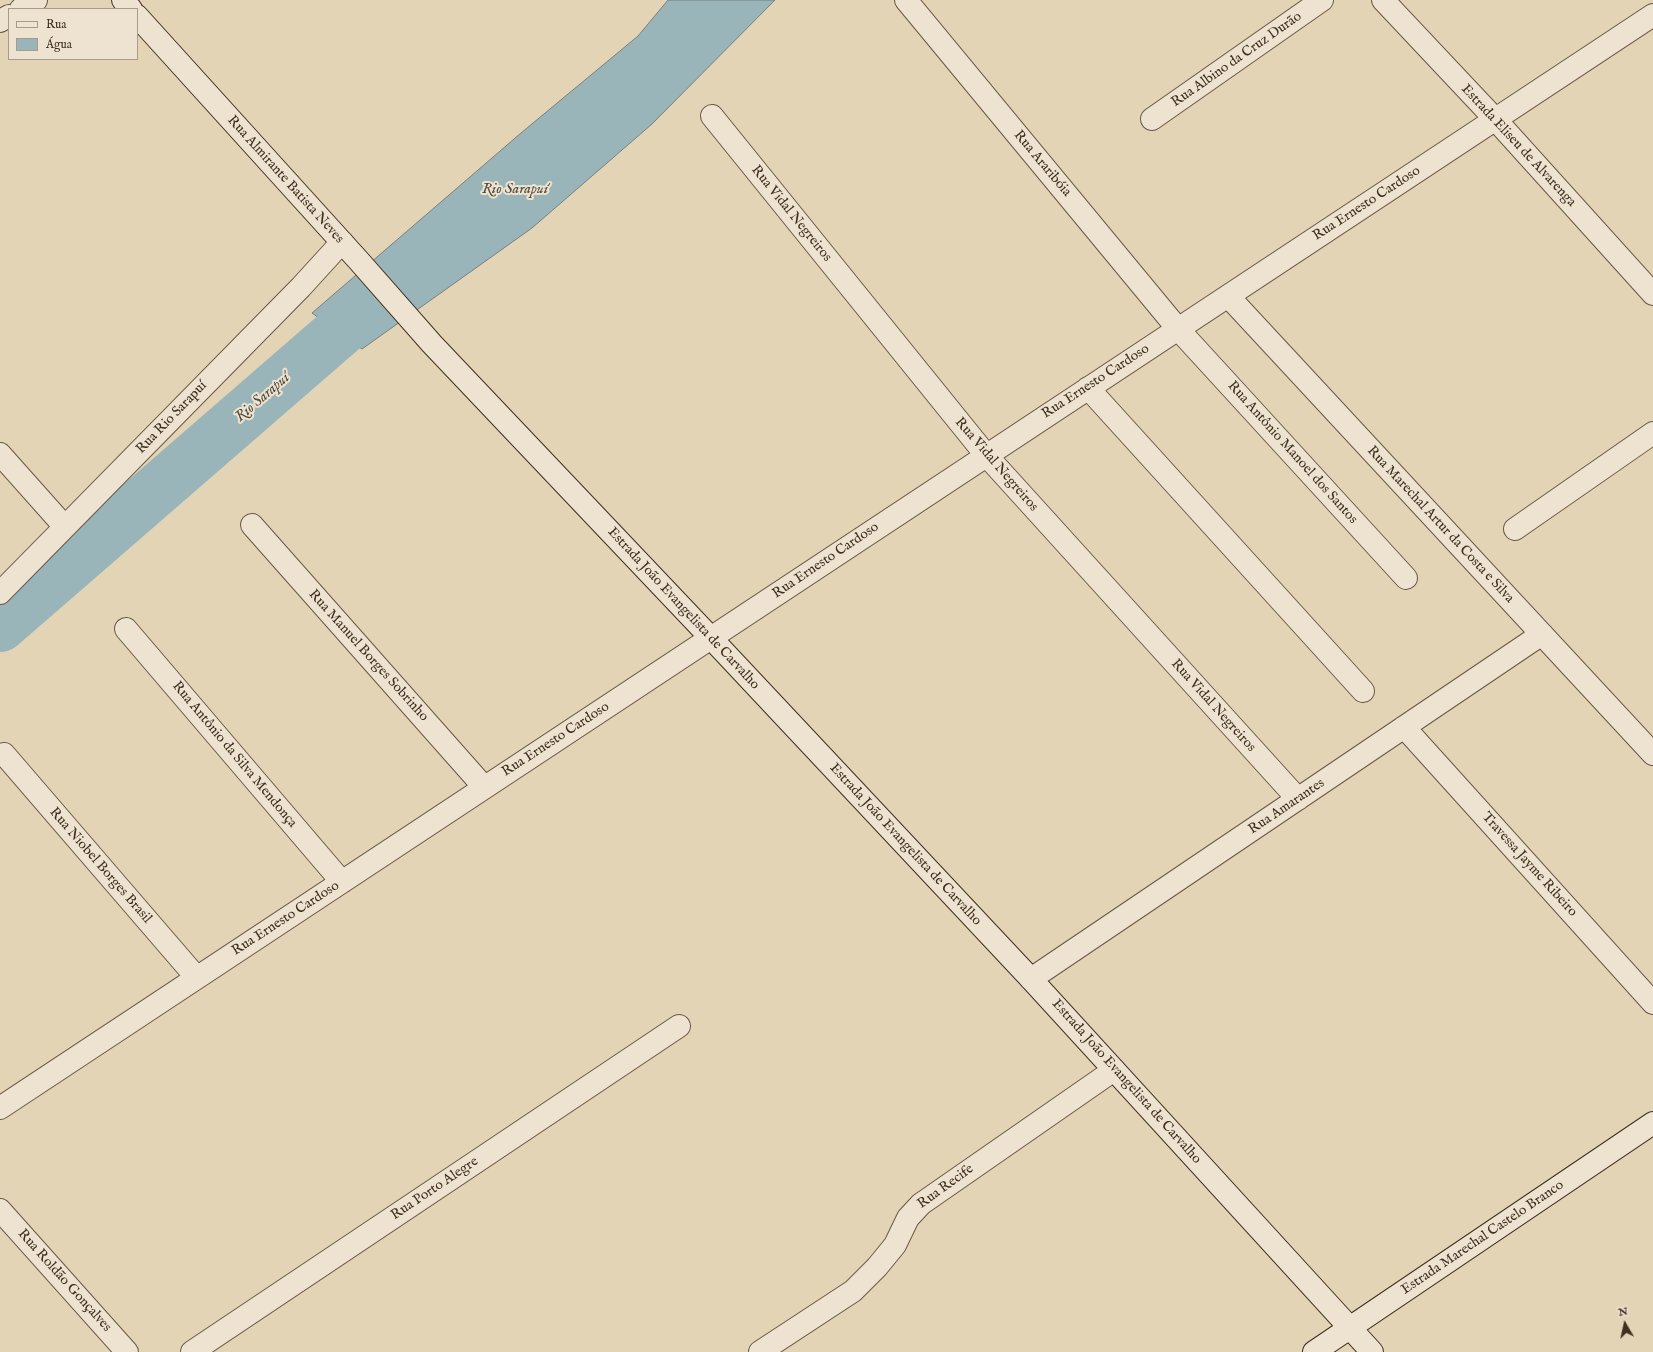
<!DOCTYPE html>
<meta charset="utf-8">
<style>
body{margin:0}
#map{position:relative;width:1653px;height:1352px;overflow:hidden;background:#e4d4b6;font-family:"IM FELL English",serif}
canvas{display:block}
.legend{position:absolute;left:8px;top:8px;width:130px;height:52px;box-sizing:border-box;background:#ede3d0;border:1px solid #a79b89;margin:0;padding:5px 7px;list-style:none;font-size:12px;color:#3f2f1f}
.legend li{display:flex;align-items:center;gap:8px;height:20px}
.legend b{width:20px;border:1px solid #a79b89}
.north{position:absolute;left:1605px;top:1304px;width:40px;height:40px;-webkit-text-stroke:3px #ede3d0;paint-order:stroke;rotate:351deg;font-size:11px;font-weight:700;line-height:16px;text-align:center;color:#3f2f1f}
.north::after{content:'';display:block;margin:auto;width:14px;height:18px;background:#3f2f1f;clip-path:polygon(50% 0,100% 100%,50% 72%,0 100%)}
</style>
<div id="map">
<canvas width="1653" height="1352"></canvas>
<ul class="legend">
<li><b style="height:5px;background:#ede3d0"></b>Rua</li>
<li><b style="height:11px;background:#9ab5b9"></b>Água</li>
</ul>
<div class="north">N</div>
</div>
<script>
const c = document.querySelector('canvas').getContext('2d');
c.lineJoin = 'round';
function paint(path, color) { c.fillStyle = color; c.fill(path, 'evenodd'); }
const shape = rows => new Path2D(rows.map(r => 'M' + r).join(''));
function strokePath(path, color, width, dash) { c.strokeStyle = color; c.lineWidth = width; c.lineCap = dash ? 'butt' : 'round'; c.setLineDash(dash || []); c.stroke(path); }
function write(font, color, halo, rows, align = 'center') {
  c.font = font + ' "IM FELL English",serif'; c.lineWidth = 4; c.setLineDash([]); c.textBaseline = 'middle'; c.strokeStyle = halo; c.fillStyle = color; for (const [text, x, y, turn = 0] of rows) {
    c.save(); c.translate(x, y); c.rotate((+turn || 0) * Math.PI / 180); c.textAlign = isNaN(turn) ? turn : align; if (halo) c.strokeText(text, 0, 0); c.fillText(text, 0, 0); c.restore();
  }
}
const water = shape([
 [668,0,775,0,652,124,532,228,362,349,312,313,521,133,638,36,668,0]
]);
paint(water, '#9ab5b9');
strokePath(water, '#767f7b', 1);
strokePath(shape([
 [0,626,393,285]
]), '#9ab5b9', 52);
const street = shape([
 [906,0,1178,329,1406,578],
 [1383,0,1495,119,1653,294],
 [21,9,36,0],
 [0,21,9,16],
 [712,116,986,455,1298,799],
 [1152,119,1322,0],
 [1228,296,1653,754],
 [1088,388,1363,691],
 [0,454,65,527],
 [252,525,484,787],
 [1515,529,1653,433],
 [0,593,301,287,342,242],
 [126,629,342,882],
 [1404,727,1653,1003],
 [4,754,197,978],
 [1031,979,1542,634],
 [0,1108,1653,15],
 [0,1210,127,1352],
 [192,1352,679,1026],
 [760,1352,853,1291,877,1267,895,1245,908,1218,921,1204,1114,1070]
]);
const secondary = shape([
 [123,0,131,9],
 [137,16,359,261,432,344,711,638,1031,979,1372,1352],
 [1314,1352,1653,1123]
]);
strokePath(street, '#685845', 24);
strokePath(secondary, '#3f2f1f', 24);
strokePath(street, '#ede3d0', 22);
strokePath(secondary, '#ede3d0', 22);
write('14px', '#3f2f1f', '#ede3d0', [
 ["Rua Albino da Cruz Durão",1237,60,-35],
 ["Estrada Eliseu de Alvarenga",1518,146,47],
 ["Rua Araribóia",1042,164,50],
 ["Rua Almirante Batista Neves",285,180,48],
 ["Rua Ernesto Cardoso",1367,204,-33],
 ["Rua Vidal Negreiros",791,214,51],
 ["Rua Ernesto Cardoso",1096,382,-33],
 ["Rua Rio Sarapuí",172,418,-46],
 ["Rua Antônio Manoel dos Santos",1292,453,48],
 ["Rua Vidal Negreiros",996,465,49],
 ["Rua Marechal Artur da Costa e Silva",1440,525,47],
 ["Rua Ernesto Cardoso",826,561,-34],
 ["Estrada João Evangelista de Carvalho",683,609,47],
 ["Rua Manuel Borges Sobrinho",368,656,48],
 ["Rua Vidal Negreiros",1213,706,48],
 ["Rua Ernesto Cardoso",556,740,-33],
 ["Rua Antônio da Silva Mendonça",234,755,50],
 ["Rua Amarantes",1287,807,-34],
 ["Estrada João Evangelista de Carvalho",905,845,47],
 ["Travessa Jayme Ribeiro",1529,865,48],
 ["Rua Niobel Borges Brasil",100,866,49],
 ["Rua Ernesto Cardoso",286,919,-33],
 ["Estrada João Evangelista de Carvalho",1126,1082,48],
 ["Rua Recife",946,1187,-36],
 ["Rua Porto Alegre",435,1189,-34],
 ["Estrada Marechal Castelo Branco",1483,1238,-34],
 ["Rua Roldão Gonçalves",64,1281,48]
]);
write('italic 15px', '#514a3e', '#ede3d0', [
 ["Rio Sarapuí",515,190],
 ["Rio Sarapuí",263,398,-41]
]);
</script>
